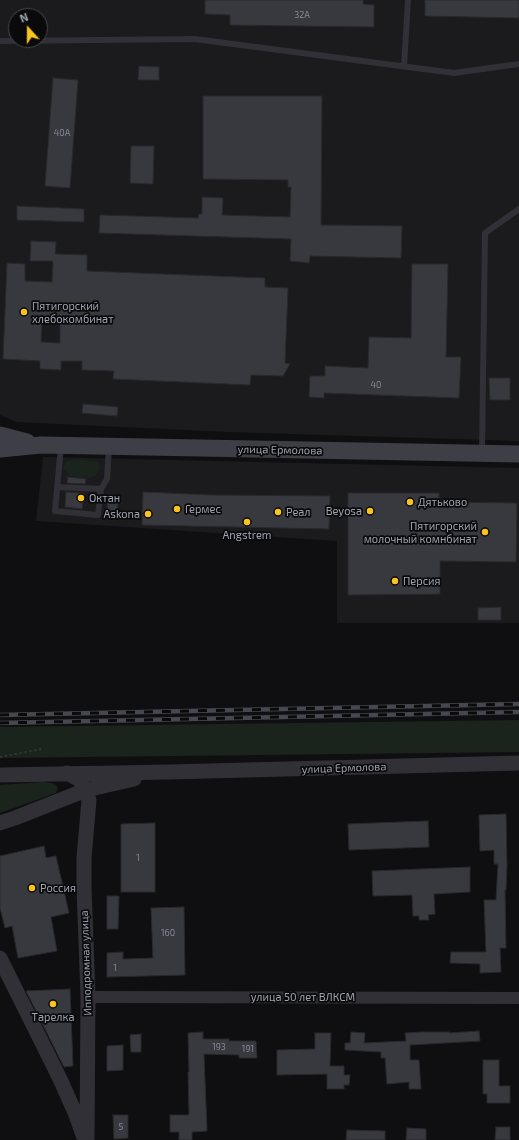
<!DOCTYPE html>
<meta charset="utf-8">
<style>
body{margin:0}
#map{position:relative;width:519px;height:1140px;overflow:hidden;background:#0f0f11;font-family:"Exo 2",sans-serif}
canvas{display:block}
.north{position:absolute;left:8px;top:8px;width:40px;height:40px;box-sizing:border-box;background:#0a0a0b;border:1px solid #46474e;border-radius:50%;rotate:339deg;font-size:11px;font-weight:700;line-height:16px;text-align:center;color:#9fa3b2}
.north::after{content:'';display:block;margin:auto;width:14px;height:18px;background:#fac31d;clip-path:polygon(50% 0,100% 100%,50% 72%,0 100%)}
</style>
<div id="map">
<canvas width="519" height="1140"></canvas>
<div class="north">N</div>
</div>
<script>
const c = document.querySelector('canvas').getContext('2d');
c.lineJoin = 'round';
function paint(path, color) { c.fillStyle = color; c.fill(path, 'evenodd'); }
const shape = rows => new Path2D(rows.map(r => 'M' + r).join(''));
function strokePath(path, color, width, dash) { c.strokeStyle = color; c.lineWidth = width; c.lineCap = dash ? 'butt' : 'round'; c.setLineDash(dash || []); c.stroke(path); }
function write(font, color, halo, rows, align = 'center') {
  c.font = font + ' "Exo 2",sans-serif'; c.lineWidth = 3.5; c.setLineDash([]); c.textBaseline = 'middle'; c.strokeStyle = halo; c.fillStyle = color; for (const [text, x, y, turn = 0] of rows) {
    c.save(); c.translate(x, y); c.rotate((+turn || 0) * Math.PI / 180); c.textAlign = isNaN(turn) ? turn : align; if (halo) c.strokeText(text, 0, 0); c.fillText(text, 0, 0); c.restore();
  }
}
paint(shape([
 [0,0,519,0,519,441,228,432,16,422,0,415],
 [16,16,40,16,40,40,16,40],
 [43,457,519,468,519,623,337,623,337,541,36,521]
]), '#1b1b1d');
paint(shape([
 [74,459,96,461,101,466,96,475,89,478,84,478,70,476,63,468,66,462],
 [519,720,519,752,0,758,0,727],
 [43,782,52,783,56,785,58,788,56,793,0,813,0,785]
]), '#1b231d');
const building = shape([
 [205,0,363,0,363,4,374,5,374,27,230,25,230,15,205,14,205,0],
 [425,0,519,0,519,18,425,16,425,0],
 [139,66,159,67,159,80,138,80,139,66],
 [53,78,78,80,70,188,45,186,53,78],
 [203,96,322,96,321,225,402,226,401,258,310,256,309,263,290,261,291,239,99,233,100,215,198,218,199,214,202,214,202,197,223,198,222,215,290,217,291,187,288,187,288,180,203,179,203,96],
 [131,146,154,146,153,184,130,183,131,146],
 [17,206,84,209,84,222,17,220,17,206],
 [31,241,56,242,55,254,87,255,87,271,265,278,265,287,288,288,285,363,290,364,283,376,251,375,250,385,113,379,114,371,82,370,82,361,61,361,61,370,40,369,40,361,3,359,7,263,25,264,25,281,52,282,53,261,30,261,31,241],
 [42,321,60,322,60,343,41,342,42,321],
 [412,264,448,264,446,357,461,357,459,398,324,393,324,398,309,397,310,376,325,376,325,366,368,368,369,337,411,338,412,264],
 [489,378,510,378,510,400,490,400,489,378],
 [83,404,118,407,117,416,82,413,83,404],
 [68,477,86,479,85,484,67,483,68,477],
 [66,492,84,493,82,509,65,507,66,492],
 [143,492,211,495,330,496,329,529,142,525,143,492],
 [348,493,439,493,439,502,517,503,516,562,440,561,440,594,348,595,348,493],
 [108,494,119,496,117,511,107,510,108,494],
 [501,607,501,620,478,620,478,608,501,607],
 [506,814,507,866,506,890,505,890,506,948,500,948,501,972,480,973,480,964,450,963,451,952,486,952,484,900,496,900,498,864,494,864,494,850,480,851,479,815,506,814],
 [428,821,429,847,349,850,348,824,428,821],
 [155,823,155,892,121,892,121,824,155,823],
 [44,846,46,858,56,856,69,913,51,917,57,951,18,958,12,926,5,928,0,908,0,856,44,846],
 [470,867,470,892,434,894,435,914,428,915,429,920,419,920,419,916,413,916,412,895,373,896,372,871,470,867],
 [107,896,119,896,118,929,107,929,107,896],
 [184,907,185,975,107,977,107,953,123,952,123,959,153,958,151,908,184,907],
 [70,989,73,1066,64,1067,26,991,70,989],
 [479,1031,480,1041,410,1045,410,1060,419,1060,421,1089,409,1089,409,1082,387,1084,385,1058,381,1058,381,1052,345,1050,345,1043,350,1043,351,1032,365,1033,364,1043,406,1041,405,1033,422,1032,449,1032,449,1033,479,1031],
 [203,1032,203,1039,229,1039,229,1041,256,1041,257,1058,239,1058,239,1055,204,1054,207,1131,192,1132,192,1140,179,1140,179,1132,170,1132,170,1115,189,1115,188,1072,189,1072,188,1033,203,1032],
 [315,1033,331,1033,330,1066,344,1066,344,1075,350,1075,349,1085,344,1085,344,1089,327,1089,327,1074,277,1075,277,1050,315,1049,315,1033],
 [141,1034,141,1052,131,1052,130,1035,141,1034],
 [123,1045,123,1070,107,1071,107,1046,123,1045],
 [483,1060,499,1060,499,1086,510,1086,510,1103,487,1103,487,1094,483,1094,483,1060],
 [113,1115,128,1115,128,1138,114,1139,113,1115],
 [496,1127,510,1127,510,1140,495,1140,496,1127],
 [407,1128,426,1129,426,1140,406,1140,407,1128],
 [347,1130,385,1131,385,1140,346,1140,347,1130]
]);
paint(building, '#38393e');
strokePath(building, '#29292d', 1);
strokePath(shape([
 [0,757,42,749]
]), '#36373d', 2, [2, 3]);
strokePath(shape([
 [0,41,195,39,454,73,519,64],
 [404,66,408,0],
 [61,446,55,511,98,515,101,489,107,479,109,447],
 [482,452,485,233,519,209],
 [57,487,101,489]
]), '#303036', 6);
strokePath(shape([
 [88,997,519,998]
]), '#303036', 12);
strokePath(shape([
 [67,773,78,779,82,783,89,800,84,858,84,887,88,997,87,1140],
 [0,775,169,772,519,763],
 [0,823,15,818,86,790,134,779],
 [0,958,61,1081,76,1115,83,1135]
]), '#303036', 15);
strokePath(shape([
 [0,435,27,442],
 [0,449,41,445,519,454]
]), '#3e3f46', 17);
const rail = shape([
 [0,715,519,704],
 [0,723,519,712]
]);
strokePath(rail, '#47484f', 4.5);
strokePath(rail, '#0a0a0b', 3, [9]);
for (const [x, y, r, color] of [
 [24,312,4,"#fac31d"],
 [81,498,4,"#fac31d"],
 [410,502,4,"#fac31d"],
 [177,509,4,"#fac31d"],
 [370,511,4,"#fac31d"],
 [278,512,4,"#fac31d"],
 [148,514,4,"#fac31d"],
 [247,522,4,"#fac31d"],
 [485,532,4,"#fac31d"],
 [395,581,4,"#fac31d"],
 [32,888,4,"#fac31d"],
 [53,1004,4,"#fac31d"]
]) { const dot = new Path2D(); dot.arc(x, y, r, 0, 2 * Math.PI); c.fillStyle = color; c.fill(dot); strokePath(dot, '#0a0a0b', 1.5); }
write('9px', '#858895', null, [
 ["32А",302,15],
 ["40А",62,133],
 ["40",376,385],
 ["1",138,858],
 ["160",168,933],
 ["1",115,968],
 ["193",219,1047],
 ["191",248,1049],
 ["5",121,1127]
]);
write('11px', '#9fa3b2', '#0a0a0b', [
 ["Пятигорский",32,306],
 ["хлебокомбинат",32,319],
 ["Октан",89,498],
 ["Дятьково",418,502],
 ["Гермес",185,509],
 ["Beyosa",362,511,"right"],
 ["Реал",286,512],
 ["Askona",140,514,"right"],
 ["Пятигорский",477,526,"right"],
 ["молочный комнбинат",477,539,"right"],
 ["Angstrem",247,535,"center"],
 ["Персия",403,581],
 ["Россия",40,888],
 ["Тарелка",53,1017,"center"]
], 'left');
write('11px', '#9fa3b2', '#0a0a0b', [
 ["улица Ермолова",280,450,1],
 ["улица Ермолова",344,768,-2],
 ["Ипподромная улица",86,963,-92],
 ["улица 50 лет ВЛКСМ",303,997]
]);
</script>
